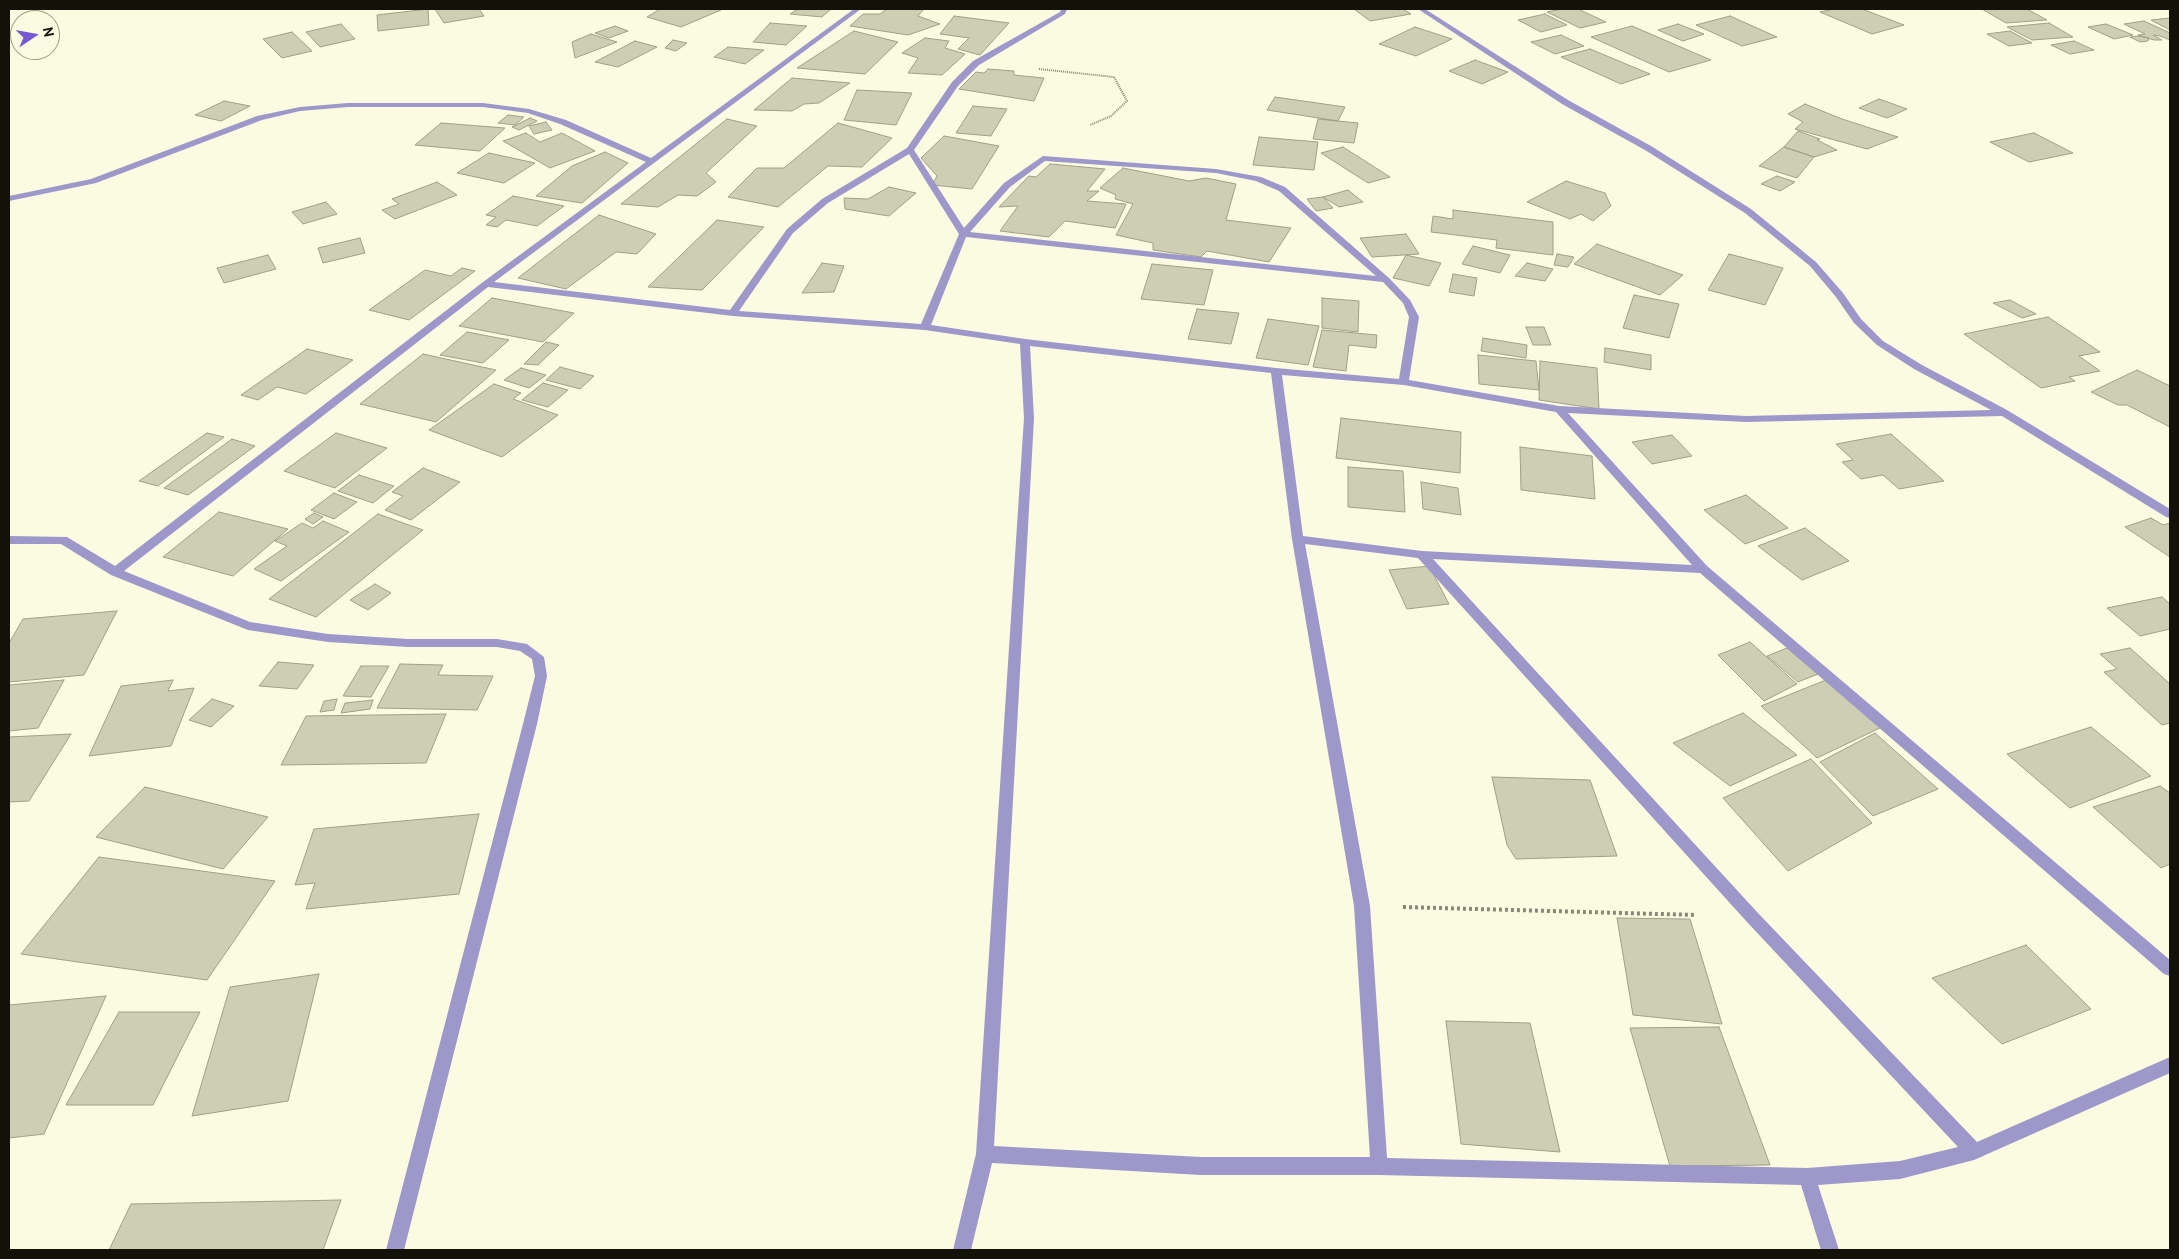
<!DOCTYPE html>
<style>
body{margin:0}
#map{position:relative;width:2179px;height:1259px;overflow:hidden;background:#fafbe0;font-family:"PT Sans",sans-serif}
canvas{display:block}
.frame{position:absolute;inset:0;border:10px solid #121209;pointer-events:none}
.north{position:absolute;left:10px;top:10px;width:50px;height:50px;box-sizing:border-box;background:#fafbe0;border:1px solid #9d9e8a;border-radius:50%;rotate:78deg;font-size:14px;font-weight:700;line-height:20px;text-align:center;color:#121209}
.north::after{content:'';display:block;margin:auto;width:18px;height:22px;background:#7659d3;clip-path:polygon(50% 0,100% 100%,50% 72%,0 100%)}
</style>
<div id="map">
<canvas width="2179" height="1259"></canvas>
<div class="frame"></div>
<div class="north">N</div>
</div>
<script>
const c = document.querySelector('canvas').getContext('2d');
c.lineJoin = 'round';
function paint(path, color) { c.fillStyle = color; c.fill(path, 'evenodd'); }
const shape = rows => new Path2D(rows.map(r => 'M' + r).join(''));
function strokePath(path, color, width, dash) { c.strokeStyle = color; c.lineWidth = width; c.lineCap = dash ? 'butt' : 'round'; c.setLineDash(dash || []); c.stroke(path); }
const building = shape([
 [428,9,429,25,378,31,377,15,428,9],
 [435,9,479,9,484,16,444,23,435,9],
 [660,9,712,9,721,10,681,27,647,17,660,9],
 [798,9,831,9,822,17,790,14,798,9],
 [887,9,924,9,918,16,940,24,908,35,850,26,863,14,880,14,887,9],
 [1354,9,1403,9,1411,14,1370,21,1354,9],
 [1562,9,1578,9,1606,22,1580,28,1547,12,1562,9],
 [1834,9,1862,9,1904,25,1872,34,1820,12,1834,9],
 [1982,9,2027,9,2047,20,2006,23,1982,9],
 [1545,14,1567,25,1541,32,1518,20,1545,14],
 [954,16,1009,23,980,55,958,49,969,38,940,34,954,16],
 [1730,16,1777,37,1742,46,1696,25,1730,16],
 [2170,18,2170,30,2151,20,2170,18],
 [2144,21,2170,33,2170,40,2160,36,2153,35,2162,40,2154,40,2138,35,2145,34,2124,24,2144,21],
 [770,23,807,26,786,45,753,42,770,23],
 [2049,23,2073,37,2032,40,2007,27,2049,23],
 [341,24,355,39,320,47,306,32,341,24],
 [1678,24,1704,34,1683,41,1658,30,1678,24],
 [2106,24,2133,35,2114,39,2088,27,2106,24],
 [615,26,628,31,609,38,595,33,615,26],
 [1632,26,1711,60,1669,72,1591,37,1632,26],
 [1415,27,1452,39,1416,56,1379,44,1415,27],
 [854,31,898,42,865,74,797,68,854,31],
 [2010,31,2032,43,2009,46,1987,34,2010,31],
 [292,32,312,51,282,58,263,39,292,32],
 [591,34,617,42,575,58,572,42,591,34],
 [1561,35,1584,46,1555,54,1531,42,1561,35],
 [2138,36,2149,38,2148,41,2140,42,2130,37,2138,36],
 [925,38,949,41,945,48,965,54,942,75,908,73,918,58,902,53,925,38],
 [673,40,687,43,676,51,665,48,673,40],
 [635,41,657,47,618,67,595,62,635,41],
 [2074,41,2094,50,2070,54,2051,45,2074,41],
 [728,47,764,50,745,64,714,57,728,47],
 [1590,49,1650,74,1621,84,1561,57,1590,49],
 [1475,60,1508,72,1482,84,1449,71,1475,60],
 [988,69,1014,71,1014,75,1044,78,1034,101,959,89,976,72,984,73,988,69],
 [792,78,850,83,819,103,804,104,792,111,754,110,792,78],
 [857,90,912,93,896,125,844,120,857,90],
 [1275,97,1345,107,1338,121,1267,110,1275,97],
 [1879,99,1907,109,1887,118,1859,108,1879,99],
 [224,101,250,106,221,121,195,115,224,101],
 [1805,104,1842,119,1898,137,1867,149,1795,129,1803,122,1788,114,1805,104],
 [973,106,1007,109,991,136,956,133,973,106],
 [508,115,524,117,515,125,498,123,508,115],
 [530,118,537,121,519,130,512,127,530,118],
 [727,119,757,126,706,173,716,182,697,196,678,195,658,207,621,204,727,119],
 [1318,119,1358,123,1354,143,1313,139,1318,119],
 [546,122,552,130,534,134,529,126,546,122],
 [441,123,505,128,480,151,415,145,441,123],
 [838,123,892,138,862,167,828,166,778,207,728,197,757,168,784,168,838,123],
 [1798,131,1820,139,1817,140,1837,150,1814,157,1784,147,1798,131],
 [526,133,540,142,562,133,595,151,550,168,503,141,526,133],
 [2034,133,2073,153,2029,162,1990,142,2034,133],
 [944,136,999,146,972,189,932,185,937,176,921,158,944,136],
 [1259,137,1318,142,1314,170,1253,165,1259,137],
 [1343,147,1390,177,1368,183,1321,153,1343,147],
 [1784,147,1814,157,1797,178,1759,166,1784,147],
 [605,152,628,163,582,203,536,196,572,166,605,152],
 [489,153,535,163,504,183,457,173,489,153],
 [1050,164,1105,169,1087,191,1099,191,1087,201,1126,204,1115,228,1065,221,1049,237,1000,231,1018,206,999,207,1029,176,1036,177,1050,164],
 [1123,168,1189,181,1206,178,1236,184,1226,220,1291,228,1269,262,1207,251,1201,257,1153,250,1153,243,1116,235,1133,204,1115,199,1116,195,1100,188,1123,168],
 [1777,176,1795,182,1780,191,1761,184,1777,176],
 [1566,181,1605,193,1611,206,1593,221,1581,214,1570,219,1527,202,1566,181],
 [437,182,457,195,395,219,382,210,399,204,392,199,437,182],
 [889,187,916,193,889,216,845,209,844,198,868,199,889,187],
 [1348,190,1363,202,1339,207,1323,197,1348,190],
 [513,196,564,206,537,226,506,220,497,227,486,225,496,217,486,215,513,196],
 [1323,197,1333,208,1316,211,1307,199,1323,197],
 [326,202,337,214,303,224,292,212,326,202],
 [1453,210,1553,222,1553,255,1496,248,1497,240,1431,232,1433,216,1453,219,1453,210],
 [599,215,656,234,637,254,616,252,566,289,518,278,599,215],
 [717,220,764,227,702,290,648,287,717,220],
 [1406,234,1419,254,1372,257,1360,238,1406,234],
 [360,238,365,253,323,263,318,248,360,238],
 [1597,244,1683,275,1660,295,1574,264,1597,244],
 [1473,246,1510,255,1500,273,1462,264,1473,246],
 [1557,254,1574,257,1568,267,1554,265,1557,254],
 [1729,254,1783,268,1765,305,1708,290,1729,254],
 [268,255,276,269,224,283,217,268,268,255],
 [1406,255,1441,263,1429,286,1393,278,1406,255],
 [822,263,844,266,834,292,802,293,822,263],
 [1527,263,1553,269,1545,281,1515,276,1527,263],
 [1152,264,1213,270,1204,305,1141,299,1152,264],
 [462,268,475,271,409,320,369,310,425,270,451,276,462,268],
 [1453,274,1477,278,1474,296,1449,292,1453,274],
 [1634,295,1679,304,1669,338,1623,328,1634,295],
 [492,298,574,313,543,342,459,326,492,298],
 [1322,298,1359,301,1358,332,1322,328,1322,298],
 [2010,300,2036,314,2022,318,1993,303,2010,300],
 [1197,309,1239,313,1231,344,1188,339,1197,309],
 [2048,317,2100,352,2079,356,2100,371,2069,377,2075,381,2041,388,1964,334,2048,317],
 [1268,319,1319,326,1308,365,1256,358,1268,319],
 [1526,327,1544,327,1551,345,1533,345,1526,327],
 [1322,330,1377,335,1376,348,1349,345,1346,371,1313,367,1322,330],
 [467,332,509,340,483,363,440,355,467,332],
 [1483,338,1527,345,1526,358,1481,351,1483,338],
 [546,342,559,345,538,365,524,364,546,342],
 [1605,348,1651,355,1651,370,1604,362,1605,348],
 [307,349,353,360,306,394,277,387,258,400,241,395,307,349],
 [423,354,496,370,436,422,360,404,423,354],
 [1478,355,1536,361,1539,390,1479,384,1478,355],
 [1540,361,1597,368,1599,409,1539,400,1540,361],
 [560,367,594,376,580,389,546,380,560,367],
 [521,368,546,375,529,388,504,380,521,368],
 [2137,370,2170,386,2170,427,2127,405,2118,405,2091,392,2137,370],
 [543,383,568,390,548,407,522,400,543,383],
 [494,384,521,393,513,399,558,415,502,457,429,430,494,384],
 [1341,418,1461,432,1460,473,1336,458,1341,418],
 [207,433,224,437,158,486,139,481,207,433],
 [336,433,387,448,335,488,284,471,336,433],
 [1891,434,1944,481,1899,489,1883,475,1861,479,1842,462,1853,460,1836,444,1891,434],
 [1672,435,1692,456,1652,464,1632,442,1672,435],
 [232,439,255,446,188,495,164,488,232,439],
 [1520,447,1592,456,1595,499,1521,490,1520,447],
 [1348,467,1403,471,1405,512,1348,507,1348,467],
 [423,468,460,482,411,520,385,510,403,496,392,492,423,468],
 [359,475,394,486,373,503,338,491,359,475],
 [1421,482,1458,488,1461,515,1423,509,1421,482],
 [334,493,357,502,334,519,311,510,334,493],
 [1746,495,1788,528,1745,544,1704,510,1746,495],
 [219,512,288,529,233,576,163,557,219,512],
 [314,513,323,517,313,524,305,519,314,513],
 [378,514,423,530,316,617,269,599,378,514],
 [2151,518,2163,525,2170,523,2170,557,2125,527,2151,518],
 [323,521,349,532,281,581,254,569,287,546,275,541,302,523,313,528,323,521],
 [1805,528,1849,561,1802,580,1758,546,1805,528],
 [1429,566,1449,604,1407,609,1389,570,1429,566],
 [375,584,391,593,368,610,350,600,375,584],
 [2162,597,2170,604,2170,629,2140,636,2107,608,2162,597],
 [117,611,84,675,9,682,9,643,23,619,117,611],
 [1750,642,1797,684,1764,701,1718,655,1750,642],
 [1787,648,1818,674,1798,682,1767,656,1787,648],
 [2130,648,2170,684,2170,723,2162,725,2104,672,2117,669,2100,654,2130,648],
 [278,662,314,665,297,689,259,686,278,662],
 [400,664,443,665,438,675,493,676,477,710,377,708,400,664],
 [361,666,389,666,371,697,343,696,361,666],
 [1831,678,1882,727,1817,758,1761,706,1831,678],
 [64,680,38,728,9,731,9,685,64,680],
 [173,680,168,691,194,688,171,746,89,756,121,686,173,680],
 [212,699,234,706,211,727,189,720,212,699],
 [337,699,334,710,320,712,324,701,337,699],
 [373,700,370,709,341,713,345,703,373,700],
 [1743,713,1797,755,1730,786,1673,743,1743,713],
 [446,714,426,763,281,765,306,716,446,714],
 [2091,727,2151,776,2070,808,2007,754,2091,727],
 [1875,733,1938,789,1873,816,1820,762,1875,733],
 [71,734,29,801,9,802,9,737,71,734],
 [1811,759,1872,823,1788,871,1723,798,1811,759],
 [1492,777,1590,780,1617,856,1516,859,1507,845,1492,777],
 [2160,786,2170,793,2170,864,2161,868,2093,807,2160,786],
 [145,787,268,817,223,869,96,837,145,787],
 [479,814,459,894,306,909,315,883,295,885,314,829,479,814],
 [99,857,275,881,207,980,21,954,99,857],
 [1617,918,1690,919,1722,1024,1633,1015,1617,918],
 [2026,945,2091,1009,2002,1044,1932,978,2026,945],
 [319,974,288,1101,192,1116,230,987,319,974],
 [106,996,44,1134,9,1138,9,1005,106,996],
 [119,1012,200,1012,153,1105,66,1105,119,1012],
 [1446,1021,1530,1023,1560,1152,1461,1144,1446,1021],
 [1719,1027,1770,1165,1670,1166,1630,1028,1719,1027],
 [341,1200,323,1250,109,1250,131,1204,341,1200]
]);
paint(building, '#cdceb3');
strokePath(building, '#a0a087', 1);
strokePath(shape([
 [1039,69,1114,77,1127,101,1111,116,1090,125]
]), '#888876', 2, [1, 1]);
strokePath(shape([
 [1403,907,1696,915]
]), '#888876', 4, [3, 3]);
paint(shape([
 [854,9,861,9,494,282,730,310,787,229,822,199,907,148,952,82,973,61,1060,12,1061,9,1067,9,1065,14,979,65,958,86,914,150,964,228,1004,183,1043,156,1216,169,1261,177,1285,187,1389,278,1410,300,1419,317,1409,380,1559,406,1746,416,1991,410,1914,369,1877,345,1854,323,1836,297,1810,266,1745,213,1645,150,1562,104,1418,9,1425,9,1568,100,1651,146,1751,209,1816,262,1843,293,1861,319,1883,341,1922,365,2007,410,2170,509,2170,518,2166,517,2002,416,1746,422,1568,413,1707,566,2170,960,2170,976,2164,974,1700,573,1433,559,1757,912,1977,1142,2170,1057,2170,1073,1974,1160,1900,1179,1818,1185,1839,1250,1821,1250,1801,1185,1379,1175,1201,1175,992,1163,971,1250,953,1250,976,1154,1024,418,1020,344,925,330,733,316,488,287,124,571,250,622,328,634,408,639,497,639,527,644,544,657,547,676,537,724,404,1250,386,1250,523,724,535,676,532,659,520,651,497,647,408,647,328,642,248,630,111,575,61,544,9,544,9,536,67,537,115,566,483,282,646,162,560,124,528,113,483,107,348,107,300,111,262,120,96,183,9,201,9,196,91,179,257,116,300,107,348,103,483,103,529,109,566,120,651,158,854,9],
 [909,154,959,234,921,324,739,311,793,233,828,203,909,154],
 [1045,161,1216,173,1256,181,1279,191,1376,276,970,232,1010,187,1045,161],
 [966,237,1383,282,1403,303,1409,317,1399,379,1276,368,1025,339,931,325,966,237],
 [1030,346,1271,373,1292,539,1354,906,1370,1157,1201,1157,994,1146,1034,418,1030,346],
 [1282,375,1404,385,1556,412,1692,565,1422,551,1303,536,1282,375],
 [1305,544,1418,558,1747,922,1958,1147,1900,1161,1807,1168,1387,1158,1370,906,1305,544]
]), '#9d97ca');
</script>
